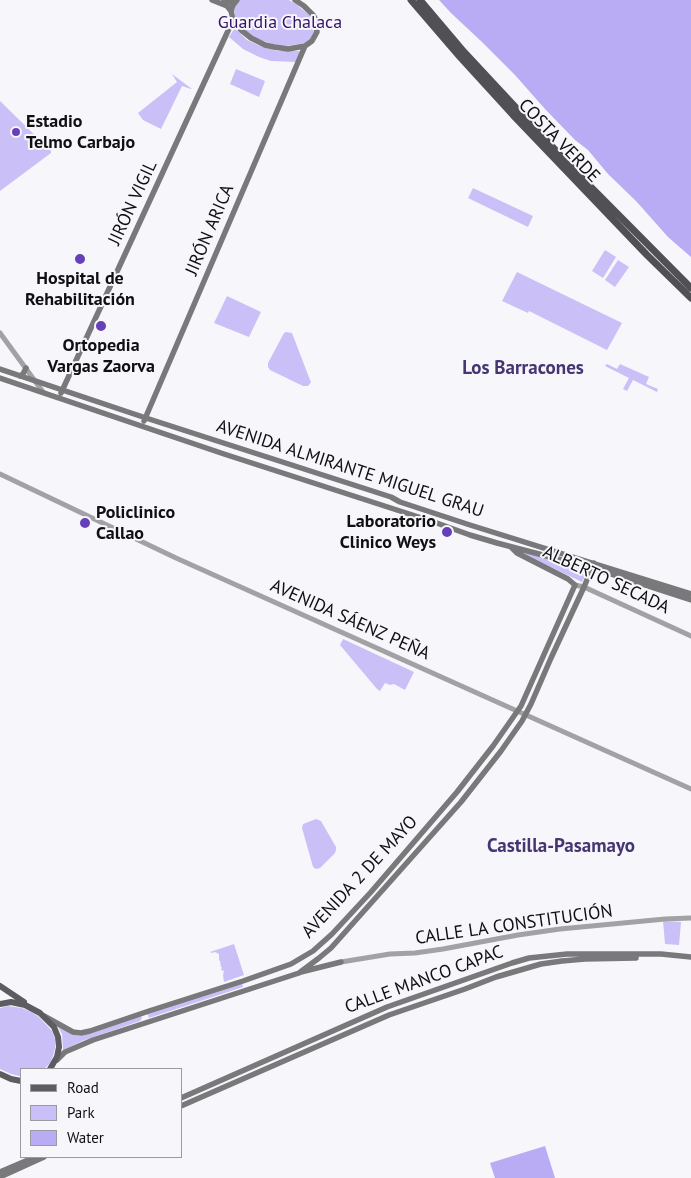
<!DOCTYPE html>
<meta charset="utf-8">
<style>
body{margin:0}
#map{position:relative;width:691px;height:1178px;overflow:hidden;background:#f7f6fb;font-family:"PT Sans",sans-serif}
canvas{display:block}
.legend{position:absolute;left:20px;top:1068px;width:162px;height:90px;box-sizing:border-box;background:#f7f6fb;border:1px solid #9b9a9e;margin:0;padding:6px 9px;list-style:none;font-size:15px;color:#101012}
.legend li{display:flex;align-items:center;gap:10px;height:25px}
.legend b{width:25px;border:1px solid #9b9a9e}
</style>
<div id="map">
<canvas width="691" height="1178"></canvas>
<ul class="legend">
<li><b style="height:6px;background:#5d5c60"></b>Road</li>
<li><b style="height:14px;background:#cac0f7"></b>Park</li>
<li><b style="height:14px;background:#baabf5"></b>Water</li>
</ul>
</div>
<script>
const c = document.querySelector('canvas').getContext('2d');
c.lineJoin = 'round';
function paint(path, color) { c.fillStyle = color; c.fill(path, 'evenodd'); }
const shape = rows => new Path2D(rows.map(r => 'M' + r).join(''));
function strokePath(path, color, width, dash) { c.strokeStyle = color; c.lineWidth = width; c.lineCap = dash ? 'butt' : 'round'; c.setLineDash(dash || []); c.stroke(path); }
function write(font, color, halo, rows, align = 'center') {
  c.font = font + ' "PT Sans",sans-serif'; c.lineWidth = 4; c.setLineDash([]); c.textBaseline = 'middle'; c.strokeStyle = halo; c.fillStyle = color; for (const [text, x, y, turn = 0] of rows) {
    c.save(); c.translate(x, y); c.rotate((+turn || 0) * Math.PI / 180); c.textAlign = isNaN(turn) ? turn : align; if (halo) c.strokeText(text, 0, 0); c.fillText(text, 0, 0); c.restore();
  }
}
paint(shape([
 [240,0,289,0,296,4,309,15,314,25,315,32,310,40,305,43,287,46,279,46,260,40,252,36,246,31,235,17,234,10,235,6],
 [235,28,247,40,260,46,278,51,299,51,300,52,296,62,271,61,259,57,243,49,229,37,234,29],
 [236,69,265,81,259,97,230,84],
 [172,74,192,89,191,89,182,86,161,129,143,120,138,113,177,82],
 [0,101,51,151,51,153,0,191],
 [473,188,533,216,528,227,468,198],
 [605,250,616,257,603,278,592,271],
 [618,260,629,267,615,287,605,280],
 [517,272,622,323,607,350,529,311,528,313,502,301],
 [227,296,261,312,249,337,214,323],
 [286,332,292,333,310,380,311,382,308,386,303,386,270,370,268,367,268,363,284,333],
 [607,364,617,369,620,364,649,377,646,384,658,389,657,392,633,380,627,391,623,389,629,378,605,366],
 [517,551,586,568,588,571,582,582],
 [343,639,414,672,405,690,394,684,390,685,385,683,380,691,377,689,340,645],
 [316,819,321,821,336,847,336,850,335,853,320,868,316,869,313,867,302,828,303,824],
 [663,921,681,922,679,945,665,944],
 [234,944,244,975,224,982,223,975,224,971,221,970,222,967,221,967,220,961,219,960,219,954,215,952,212,953,210,952],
 [242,982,243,987,149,1018,147,1013],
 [8,1006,22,1008,31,1012,39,1017,52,1031,55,1039,55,1048,53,1056,50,1063,44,1069,21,1069,21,1076,19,1076,11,1074,0,1069,0,1008],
 [138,1016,141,1016,142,1018,140,1021,82,1041,63,1050,62,1034,57,1025,72,1034,80,1036]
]), '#cac0f7');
paint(shape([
 [439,0,691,0,691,257,668,237,636,201,608,174,588,150,575,140,545,109,515,75,482,42,451,13],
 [545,1146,555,1178,495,1178,490,1163]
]), '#baabf5');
strokePath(shape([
 [0,333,43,392],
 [0,474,176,558,691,789],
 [575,585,584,587,691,636],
 [341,962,390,954,415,953,443,949,518,935,560,929,665,919,691,918]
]), '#a2a1a4', 5);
strokePath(shape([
 [212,0,227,6,231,11],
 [224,0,229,2,236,1],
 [237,0,233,5,231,11,233,20,241,30,251,38,265,45,274,47,288,49,305,46,312,41,317,32,316,20,313,15,304,6,295,0],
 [0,369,146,418,391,497,400,502,470,525,691,594],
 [20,376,23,374,26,368],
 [0,378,224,454,434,522,470,535,497,543,592,568,691,600],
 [61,393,233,20],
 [144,421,305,46],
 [301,972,341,962],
 [44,1016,73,1032,81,1033,90,1031,149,1011,243,981,291,964,313,951,332,934,371,892,457,792,493,746,521,706,575,585,568,579,517,553,511,547],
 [57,1060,65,1052,93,1040,299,973,319,958,331,948,461,802,501,751,522,721,531,704,551,658,584,587,594,563],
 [181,1098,387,1007,512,963,529,958,567,954,661,954,691,957],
 [181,1106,389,1015,465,989,496,977,541,964,562,961,585,959,636,958],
 [0,1172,35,1157],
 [0,1177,44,1157]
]), '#79797c', 5.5);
strokePath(shape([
 [0,986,24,1002],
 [0,1004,11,1002,25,1005,40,1013,54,1027,58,1037,59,1047,57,1057,50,1069],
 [0,1074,11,1079,21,1081]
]), '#5d5c60', 6);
strokePath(shape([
 [411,0,460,57,513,115,647,255,691,298],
 [420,0,464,52,572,168,691,288]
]), '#515054', 7);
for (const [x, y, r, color] of [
 [16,132,5,"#6640b8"],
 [80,259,6,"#6640b8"],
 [101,326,6,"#6640b8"],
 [85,523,6,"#6640b8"],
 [447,532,6,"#6640b8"]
]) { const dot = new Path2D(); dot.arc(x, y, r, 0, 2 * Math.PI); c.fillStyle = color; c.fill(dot); strokePath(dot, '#f7f6fb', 2); }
write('18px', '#321267', '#f7f6fb', [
 ["Guardia Chalaca",280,23]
]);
write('bold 18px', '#101012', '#f7f6fb', [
 ["Estadio",26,122],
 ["Telmo Carbajo",26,143],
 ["Hospital de",80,279,"center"],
 ["Rehabilitación",80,300,"center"],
 ["Ortopedia",101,346,"center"],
 ["Vargas Zaorva",101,367,"center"],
 ["Policlinico",96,513],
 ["Callao",96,534],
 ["Laboratorio",436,522,"right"],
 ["Clinico Weys",436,543,"right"]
], 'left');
write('18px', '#101012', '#f7f6fb', [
 ["COSTA VERDE",559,141,46],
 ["JIRÓN VIGIL",133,203,-65],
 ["JIRÓN ARICA",210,230,-67],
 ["AVENIDA ALMIRANTE MIGUEL GRAU",350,469,18],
 ["ALBERTO SECADA",606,580,25],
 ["AVENIDA SÁENZ PEÑA",350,620,24],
 ["AVENIDA 2 DE MAYO",360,877,-47],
 ["CALLE LA CONSTITUCIÓN",514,925,-8],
 ["CALLE MANCO CAPAC",424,980,-20]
]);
write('bold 19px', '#453571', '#f7f6fb', [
 ["Los Barracones",523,369],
 ["Castilla-Pasamayo",561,847]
]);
</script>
